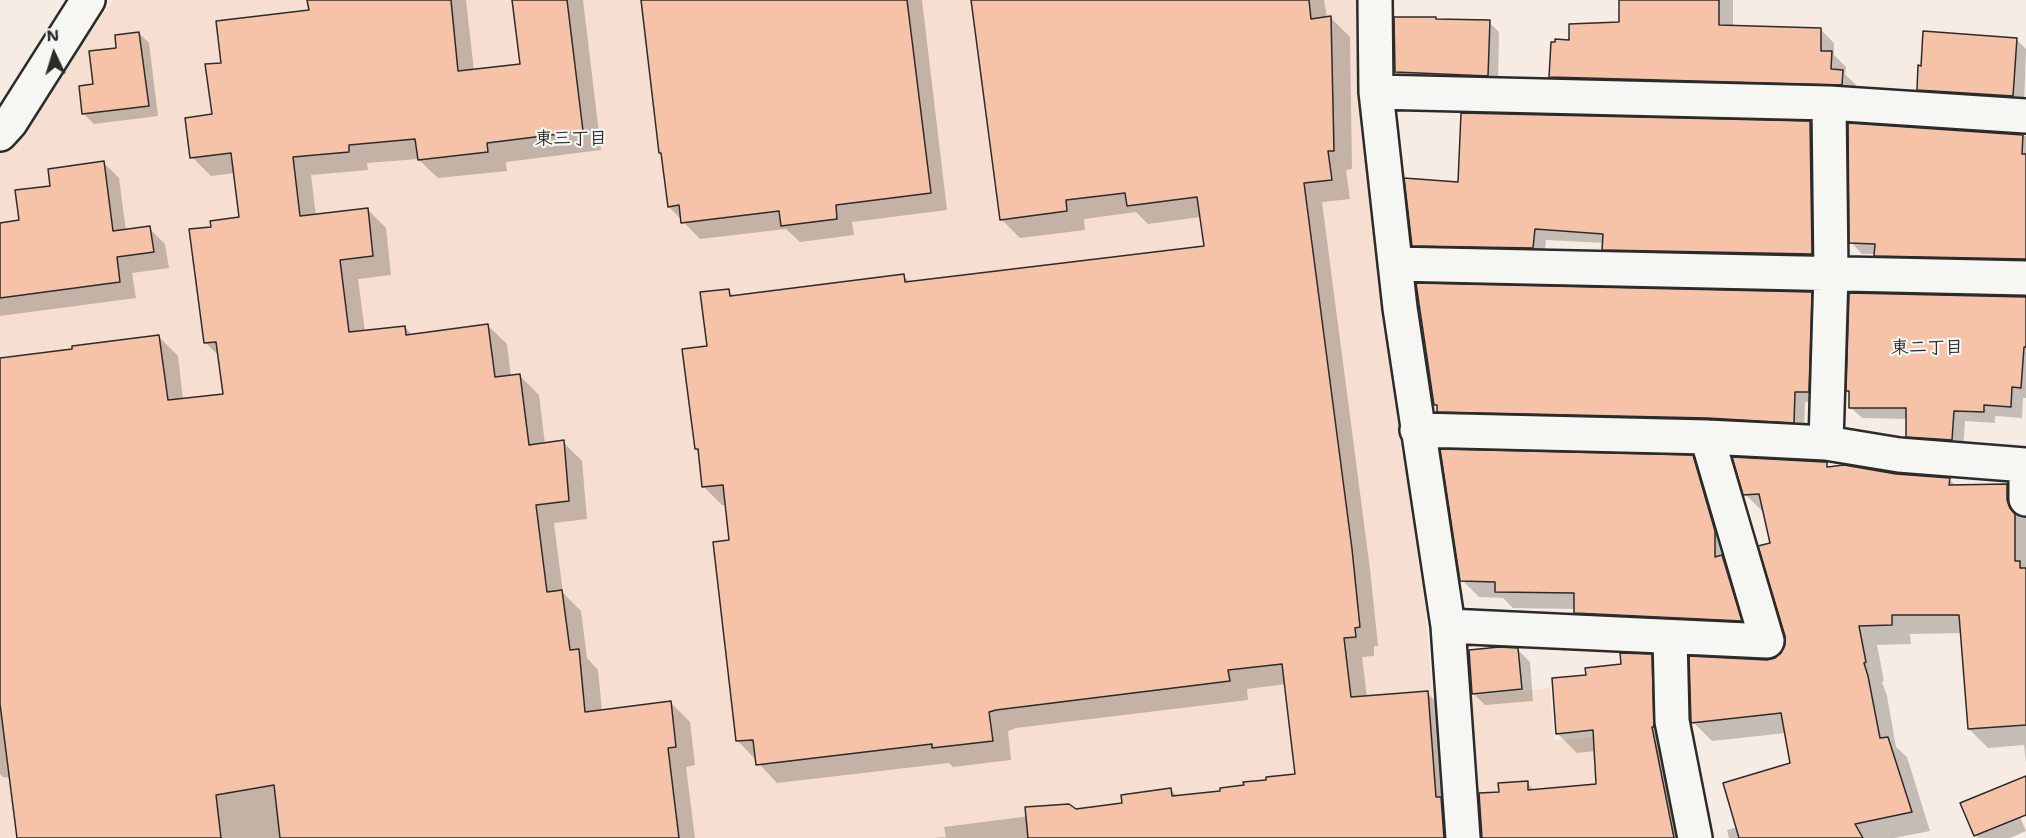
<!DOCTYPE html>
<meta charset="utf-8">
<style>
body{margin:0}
#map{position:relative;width:2026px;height:838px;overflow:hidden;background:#f6ece3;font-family:"Shantell Sans",sans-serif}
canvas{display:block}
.north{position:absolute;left:24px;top:24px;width:60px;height:60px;-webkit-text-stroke:4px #f6f6f2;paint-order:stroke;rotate:356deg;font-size:16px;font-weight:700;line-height:24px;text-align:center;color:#2b2b2b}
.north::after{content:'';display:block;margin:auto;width:21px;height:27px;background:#2b2b2b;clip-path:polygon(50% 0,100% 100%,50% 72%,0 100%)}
</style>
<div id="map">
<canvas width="2026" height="838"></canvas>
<div class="north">N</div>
</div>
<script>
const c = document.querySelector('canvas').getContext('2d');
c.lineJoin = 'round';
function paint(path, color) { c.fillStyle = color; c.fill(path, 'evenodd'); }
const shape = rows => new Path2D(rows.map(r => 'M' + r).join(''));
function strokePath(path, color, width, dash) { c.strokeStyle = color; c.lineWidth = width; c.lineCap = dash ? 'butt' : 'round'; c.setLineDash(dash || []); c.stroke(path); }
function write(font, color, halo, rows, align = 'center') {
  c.font = font + ' "Shantell Sans","Klee One",sans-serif'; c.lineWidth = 4.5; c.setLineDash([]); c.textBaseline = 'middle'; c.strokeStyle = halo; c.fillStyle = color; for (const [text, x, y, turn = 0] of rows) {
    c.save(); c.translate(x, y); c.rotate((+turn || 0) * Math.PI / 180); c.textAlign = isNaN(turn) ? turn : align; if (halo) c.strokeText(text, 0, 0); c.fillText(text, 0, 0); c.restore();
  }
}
paint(shape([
 [113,0,1359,0,1362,91,1389,347,1425,607,1444,838,0,838,0,152,34,112],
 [1550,688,1554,740,1657,733,1678,838,1470,838,1460,697]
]), '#f6dfd1');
paint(shape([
 [309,0,466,0,474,71,522,65,514,0,583,0,601,150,506,162,507,171,438,178,418,159,367,163,368,170,311,175,316,216,367,209,386,228,391,275,358,279,365,332,405,327,413,336,487,325,507,344,511,377,520,376,539,395,545,444,563,442,582,461,587,519,554,523,563,593,581,611,587,658,598,670,602,711,671,703,690,722,695,765,686,767,695,838,18,838,11,778,3,777,0,774,0,359,159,337,178,356,183,400,224,395,220,357,205,342,213,228,240,218,235,173,211,176,192,157,214,116,223,64,310,11],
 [642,0,922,0,947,210,852,222,854,235,800,242,786,229,700,239,669,207,662,155,661,153],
 [973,0,1324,0,1327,18,1331,18,1350,37,1352,169,1346,170,1350,199,1322,202,1370,569,1378,646,1374,646,1374,656,1362,657,1367,697,1427,693,1447,712,1461,838,934,838,946,837,944,827,1124,804,1171,790,1178,797,1222,792,1297,775,1286,684,1247,689,1248,700,1016,728,1008,731,1011,760,953,767,949,763,777,783,738,741,731,541,727,505,722,505,703,486,699,452,696,449,708,348,728,291,734,297,904,276,910,282,1205,247,1201,217,1148,224,1136,212,1084,219,1085,230,1020,238,1001,219],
 [1632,0,1733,0,1733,27,1820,29,1834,43,1834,55,1846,67,1845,74,1856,85,1856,98,1565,91,1551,77,1571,41,1620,23],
 [1437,20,1489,22,1499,32,1498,86,1406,82,1396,72],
 [139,33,149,43,158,116,94,124,84,114,95,85,118,49],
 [2016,39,2026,49,2024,107,1930,101,1919,89],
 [1810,123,1821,134,1822,265,1615,260,1604,249,1604,243,1546,240,1544,259,1425,256,1413,245,1459,184],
 [1850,125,2026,136,2026,270,1887,267,1876,254,1862,254,1851,242],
 [103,162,119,178,126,231,149,228,165,244,169,268,132,273,136,298,0,316,0,225,21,222,52,187],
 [1811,293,1822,304,1819,402,1805,402,1804,433,1449,422,1438,411,1438,407,1435,404],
 [2026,298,2026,398,2023,398,2022,418,1995,416,1995,423,1965,421,1963,451,1919,447,1908,436,1908,419,1862,418,1850,407,1851,393,1848,390],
 [1692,457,1709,474,1757,637,1592,629,1575,613,1575,609,1513,608,1503,598,1479,597,1462,580],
 [1826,464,1830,468,1949,479,1957,487,2007,485,2026,504,2026,763,2024,745,1988,748,1969,729,1962,633,1910,634,1911,644,1877,645,1884,681,1882,682,1887,696,1896,747,1907,757,1930,831,1894,838,1729,838,1727,830,1738,827,1791,764,1786,733,1712,741,1693,722,1767,661,1776,659,1783,654,1787,644,1772,544,1764,513,1745,494],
 [1518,650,1530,662,1533,701,1485,705,1473,693],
 [1651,656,1670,675,1688,838,1483,838,1501,793,1527,783,1535,791,1597,786,1596,751,1577,753,1558,734,1587,676],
 [2013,800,2026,831,2010,838,1978,838,1976,835]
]), '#0003');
const building = shape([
 [307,0,451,0,458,71,520,64,512,0,567,0,583,131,487,143,488,152,418,160,415,139,349,145,349,152,293,157,300,216,368,208,373,256,340,260,349,332,405,326,406,335,488,324,495,377,520,374,529,445,564,440,569,501,536,505,547,592,562,590,570,650,579,649,585,712,671,701,676,747,668,748,679,838,280,838,274,785,216,795,221,838,17,838,0,704,0,358,72,349,72,346,159,335,168,400,223,394,216,342,204,343,189,229,211,227,210,221,239,217,231,153,190,158,185,118,212,114,205,64,221,63,216,21,309,10,307,0],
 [641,0,907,0,931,193,836,205,837,219,781,226,779,211,681,223,679,205,668,207,661,153,659,153,641,0],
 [971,0,1309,0,1311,19,1331,16,1334,151,1328,151,1332,180,1304,183,1352,549,1360,627,1355,628,1356,637,1344,638,1351,697,1428,691,1436,797,1441,797,1444,838,1028,838,1025,807,1069,804,1076,809,1122,803,1121,795,1171,788,1172,796,1220,791,1220,788,1244,785,1243,782,1266,780,1266,777,1295,774,1282,664,1228,670,1230,681,996,710,989,712,993,741,932,748,932,744,756,765,753,740,736,741,713,542,729,540,723,485,702,487,698,449,695,449,682,349,707,346,700,292,729,289,730,296,904,274,905,282,1204,246,1197,197,1127,206,1125,193,1066,200,1067,211,1000,220,971,0],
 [1619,0,1719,0,1719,25,1821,28,1821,51,1832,51,1831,69,1843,70,1842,85,1549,77,1551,42,1555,42,1555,39,1569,40,1569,24,1619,22,1619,0],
 [1394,17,1436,17,1436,19,1490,20,1488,76,1395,72,1394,17],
 [1923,31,2017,38,2013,96,1917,90,1918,65,1921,66,1923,31],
 [139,32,149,106,82,114,79,86,93,84,89,51,116,48,115,35,139,32],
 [1461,113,1810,121,1812,254,1602,250,1603,234,1535,229,1533,248,1412,246,1404,178,1458,182,1461,113],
 [1848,123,2023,135,2022,154,2026,154,2026,259,1874,256,1875,244,1849,243,1848,123],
 [104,161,113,231,150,226,154,252,117,257,120,282,0,298,0,223,19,220,15,190,50,186,48,169,104,161],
 [1416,283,1812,292,1809,392,1795,392,1794,423,1707,418,1437,412,1437,405,1434,405,1416,283],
 [1849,293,2026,297,2026,347,2024,347,2021,388,2012,387,2011,407,1984,405,1984,412,1954,411,1952,440,1906,437,1906,408,1849,408,1849,391,1846,391,1849,293],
 [1440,449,1693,455,1715,531,1715,557,1722,555,1742,621,1574,613,1574,593,1495,592,1495,582,1460,581,1440,449],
 [1732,457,1824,462,1827,462,1827,467,1844,465,1896,474,1950,478,1949,485,2007,484,2007,500,2010,508,2015,514,2015,561,2020,561,2020,568,2026,568,2026,725,1968,729,1959,615,1892,615,1892,625,1859,626,1866,662,1864,663,1868,676,1880,738,1888,737,1912,812,1855,824,1863,838,1739,838,1723,783,1790,763,1781,713,1691,723,1689,656,1767,660,1775,658,1781,653,1785,644,1785,636,1758,546,1770,543,1759,494,1743,495,1732,457],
 [1499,647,1518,648,1522,689,1472,694,1469,650,1499,647],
 [1620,653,1652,654,1654,727,1652,727,1674,838,1482,838,1479,793,1499,792,1498,783,1528,781,1528,790,1596,784,1593,730,1556,734,1552,678,1586,675,1585,668,1621,664,1620,653],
 [2026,776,2026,815,1974,836,1960,803,2026,776]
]);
paint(building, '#f6c2a8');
strokePath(building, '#2b2b2b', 1.5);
const street = shape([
 [1375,0,1376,92,1400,308,1448,626,1463,838],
 [1376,92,1829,103,2026,116],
 [0,134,10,123,88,0],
 [1395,264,2026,278],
 [1417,430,1707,437,1826,443,1899,455,2026,465],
 [1826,443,1831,273,1829,103],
 [2026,469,2026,499],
 [1448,626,1767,641,1707,437],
 [1670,637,1672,721,1695,838]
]);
strokePath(street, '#2b2b2b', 38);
strokePath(street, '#f6f6f2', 33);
write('bold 18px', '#2b2b2b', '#f6f6f2', [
 ["東三丁目",571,139],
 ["東二丁目",1927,348]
]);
</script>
